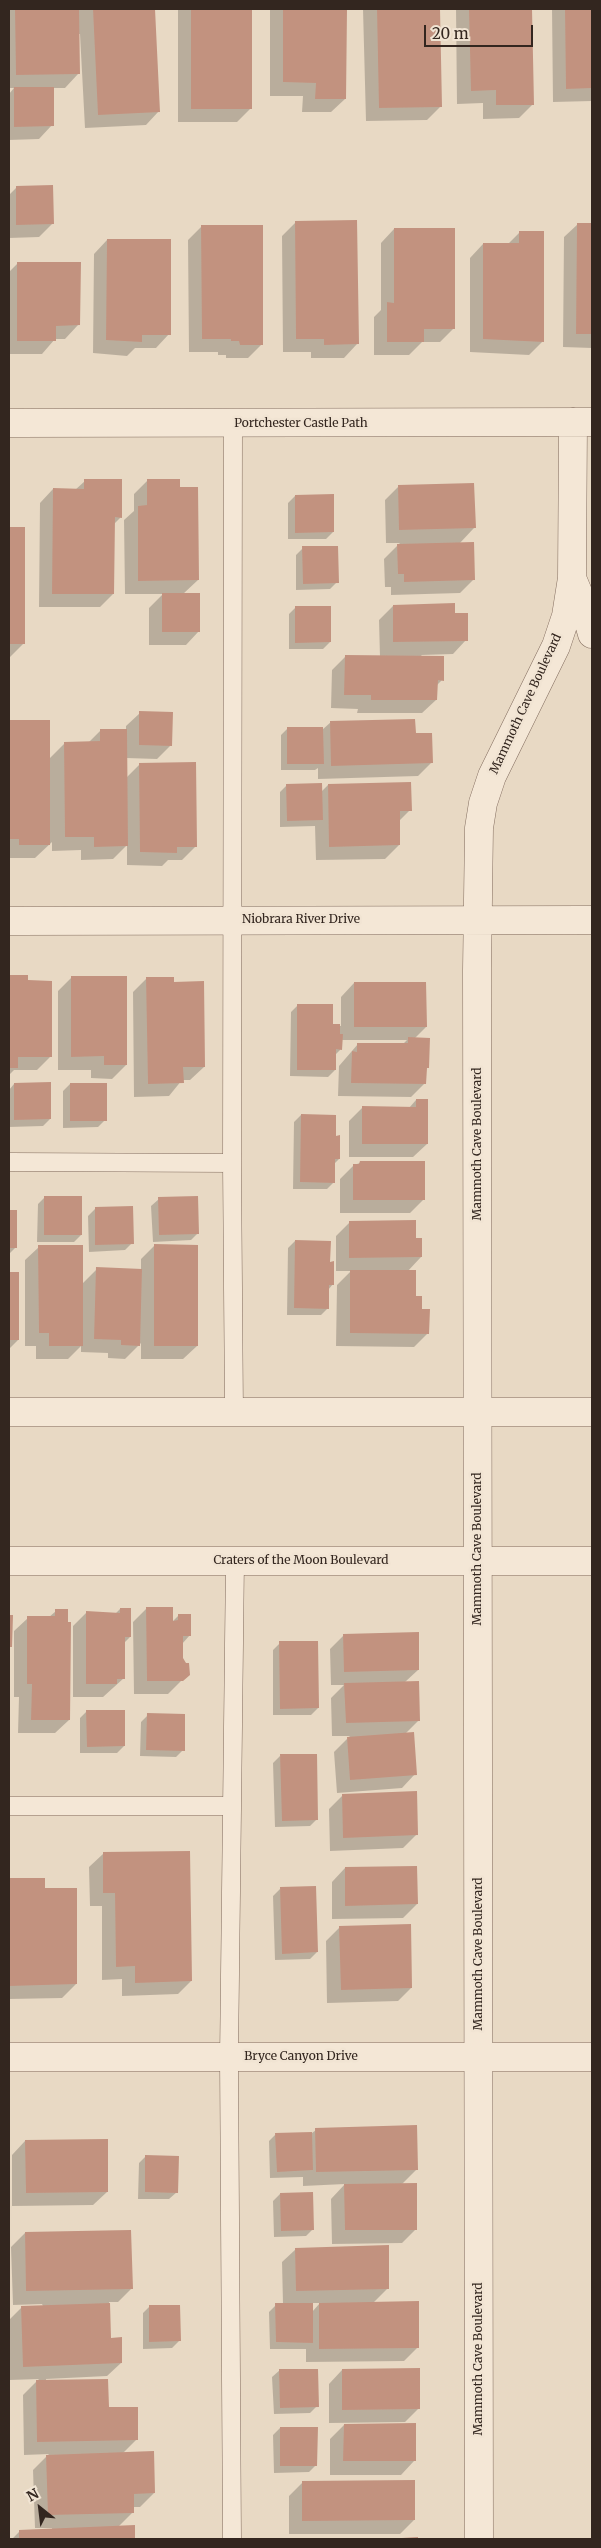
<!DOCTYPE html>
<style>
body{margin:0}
#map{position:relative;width:601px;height:2548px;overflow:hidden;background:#e8d9c4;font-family:Merriweather,serif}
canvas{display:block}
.frame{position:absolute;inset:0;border:10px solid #33261f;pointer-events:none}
.north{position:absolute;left:15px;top:2483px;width:50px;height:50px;-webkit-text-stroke:4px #f1e4d3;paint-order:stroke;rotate:331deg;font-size:14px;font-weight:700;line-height:20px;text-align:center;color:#33261f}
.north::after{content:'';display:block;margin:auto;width:18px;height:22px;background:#33261f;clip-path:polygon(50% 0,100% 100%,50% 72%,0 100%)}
.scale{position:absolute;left:424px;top:25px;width:109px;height:22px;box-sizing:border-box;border:2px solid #33261f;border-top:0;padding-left:6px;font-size:15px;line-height:18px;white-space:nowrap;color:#33261f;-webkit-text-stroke:4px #f1e4d3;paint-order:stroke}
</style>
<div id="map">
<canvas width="601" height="2548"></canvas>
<div class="frame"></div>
<div class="north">N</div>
<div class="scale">20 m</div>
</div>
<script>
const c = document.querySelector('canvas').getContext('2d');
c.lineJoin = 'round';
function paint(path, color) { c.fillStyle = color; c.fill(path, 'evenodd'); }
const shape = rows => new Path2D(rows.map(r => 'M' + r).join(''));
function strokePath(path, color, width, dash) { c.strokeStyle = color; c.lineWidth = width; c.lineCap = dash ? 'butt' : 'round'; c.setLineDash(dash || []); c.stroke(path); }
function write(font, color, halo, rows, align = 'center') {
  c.font = font + ' Merriweather,serif'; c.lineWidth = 5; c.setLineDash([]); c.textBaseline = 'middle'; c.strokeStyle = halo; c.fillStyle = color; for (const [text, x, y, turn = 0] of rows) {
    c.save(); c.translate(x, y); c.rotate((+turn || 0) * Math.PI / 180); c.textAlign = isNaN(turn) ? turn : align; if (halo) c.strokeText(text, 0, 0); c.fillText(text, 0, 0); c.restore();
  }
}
paint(shape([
 [9,9,154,9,159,111,146,125,85,128,80,34,78,34,78,74,65,88,52,88,52,125,39,139,9,140,9,94,14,88,9,88],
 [178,9,250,9,251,108,237,122,178,122],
 [270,9,345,9,345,99,331,112,302,112,303,96,270,96],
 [363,9,438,9,441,106,427,120,366,121],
 [456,9,531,9,533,104,519,118,483,119,483,103,457,104],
 [552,9,592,9,592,101,553,102],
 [16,188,53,223,39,237,9,238,9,195],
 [296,222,357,344,344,358,311,358,311,352,283,352,282,236],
 [578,224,592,224,592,348,563,347,564,237],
 [202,226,262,344,248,358,226,358,226,355,218,355,218,352,189,352,188,240],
 [394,229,454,328,440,342,422,342,409,355,374,355,374,317,381,310,381,243],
 [519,233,543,341,529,355,470,352,470,258,483,244,508,244],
 [107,240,169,334,156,348,135,348,127,356,93,353,94,254],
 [18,263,78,325,65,339,55,339,42,354,9,354,9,272],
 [148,480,179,489,198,580,183,594,199,631,186,645,149,645,149,608,163,594,125,594,124,520,134,511,134,494],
 [85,481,121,517,114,524,113,594,100,607,39,607,40,503,53,489,75,490],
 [399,486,474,528,459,544,474,579,460,593,391,595,391,587,385,587,384,559,400,543,386,543,385,500],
 [295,496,333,532,326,539,288,539,288,503],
 [9,528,23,528,24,643,10,657],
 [303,548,337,582,330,589,296,590,296,555],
 [393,606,454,614,466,640,453,654,421,655,442,680,436,686,436,700,422,713,357,713,358,709,331,708,332,670,345,657,380,657,379,620],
 [296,607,330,642,323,649,289,649,289,614],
 [140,713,171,745,157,759,126,758,126,778,140,764,196,846,182,860,168,860,162,866,127,865,127,845,113,859,81,860,81,850,52,851,52,842,35,858,9,858,9,722,49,721,49,759,65,743,88,743,101,730,126,730,126,726],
 [331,722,414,735,431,763,418,776,318,779,318,768,315,770,281,770,281,735,288,728,322,730],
 [287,785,321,792,328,785,410,810,398,822,399,845,385,859,316,860,315,826,280,827,280,792],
 [9,977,27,977,50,1057,37,1070,14,1070,9,1075],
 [72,977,126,1065,112,1079,91,1078,91,1070,58,1070,58,991],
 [147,978,204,1067,190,1080,182,1080,169,1096,134,1097,133,992],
 [354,983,426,1027,414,1039,428,1067,425,1070,425,1083,411,1097,338,1096,339,1066,358,1044,402,1045,407,1040,341,1040,341,1049,335,1055,335,1070,328,1077,290,1076,291,1012,298,1005,332,1025,341,1026,341,997],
 [14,1084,50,1119,43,1126,9,1127,9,1090],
 [70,1084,105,1120,98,1127,63,1128,63,1091],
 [416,1100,427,1144,413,1157,349,1157,349,1121,363,1107,409,1108],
 [301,1115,335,1137,339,1159,334,1164,334,1182,327,1189,293,1189,294,1122],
 [360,1163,424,1199,410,1213,340,1213,340,1179,354,1165],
 [45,1197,81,1235,74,1242,37,1242,38,1204],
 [159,1199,198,1233,191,1240,153,1242,151,1206],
 [95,1209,132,1243,125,1250,89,1252,88,1216],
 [9,1211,16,1211,16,1247,9,1254],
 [350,1222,415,1239,421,1257,407,1272,428,1333,414,1347,336,1346,337,1285,351,1271,336,1271,336,1236],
 [295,1241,333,1284,328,1290,328,1308,321,1315,287,1315,288,1248],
 [154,1246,197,1346,183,1359,141,1359,141,1343,125,1359,108,1358,108,1353,81,1352,81,1346,68,1359,36,1359,36,1346,25,1346,25,1260,39,1247,82,1284,97,1269,141,1271,141,1259],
 [9,1274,17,1274,18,1340,9,1349],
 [120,1609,130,1637,124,1643,124,1678,103,1697,73,1697,73,1626,87,1612,115,1614],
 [146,1609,172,1622,179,1615,190,1635,182,1644,182,1658,188,1674,168,1694,134,1694,133,1622],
 [56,1611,69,1720,55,1733,18,1733,19,1697,14,1697,14,1631,28,1618,48,1618],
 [344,1635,418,1670,405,1682,419,1720,405,1734,415,1774,402,1788,337,1793,334,1752,350,1736,332,1736,331,1698,344,1685,331,1685,330,1649],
 [280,1643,318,1708,311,1715,273,1715,273,1650],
 [87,1711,124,1746,117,1753,80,1753,80,1718],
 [148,1715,183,1750,176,1757,140,1756,141,1722],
 [280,1756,317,1819,310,1826,275,1827,273,1763],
 [343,1795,417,1834,403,1848,330,1851,329,1809],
 [103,1854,191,1981,178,1994,122,1996,122,1979,102,1980,102,1906,90,1906,89,1867],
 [345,1868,417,1904,403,1918,332,1919,332,1882],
 [44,1879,44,1889,76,1984,62,1998,9,1999,9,1880],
 [280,1889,317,1952,310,1959,275,1960,273,1896],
 [340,1927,411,1988,398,2001,327,2003,326,1941],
 [316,2130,417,2169,402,2184,416,2229,402,2243,332,2244,331,2199,345,2184,303,2186,303,2177,270,2178,269,2141,276,2134,312,2133],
 [25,2141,107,2192,93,2205,12,2206,12,2155],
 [146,2156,177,2192,169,2199,138,2199,139,2163],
 [280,2194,313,2229,306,2236,274,2237,273,2201],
 [25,2233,132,2288,118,2302,109,2302,110,2339,121,2363,107,2376,46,2379,46,2381,107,2409,137,2439,122,2454,154,2493,140,2507,133,2507,133,2512,118,2527,134,2526,134,2539,12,2539,19,2532,52,2530,52,2528,35,2528,33,2470,49,2454,24,2455,23,2395,39,2379,10,2380,9,2320,22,2307,43,2306,42,2304,13,2305,11,2247],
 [296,2249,388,2288,373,2303,418,2347,404,2361,306,2362,306,2349,270,2349,269,2312,276,2305,283,2304,282,2262],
 [311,2303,320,2303,312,2312],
 [150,2306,179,2341,172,2348,143,2349,143,2313],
 [280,2370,317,2406,310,2413,274,2414,272,2377],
 [342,2370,419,2408,405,2422,329,2423,329,2384],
 [344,2425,414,2461,401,2475,330,2475,330,2439],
 [280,2428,316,2465,309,2472,274,2473,273,2435],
 [303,2482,414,2520,400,2534,289,2534,289,2496]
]), '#0003');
paint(shape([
 [15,9,79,9,80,74,16,75],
 [93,9,155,9,160,112,98,115],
 [191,9,252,9,252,109,191,109],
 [283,9,347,9,346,99,315,99,316,83,283,82],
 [377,9,440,9,442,107,379,108],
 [469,9,532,9,534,105,496,105,496,90,471,91],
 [565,9,592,9,592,88,566,89],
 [14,87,54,87,54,126,14,127],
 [53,185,54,224,16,225,16,186],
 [357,220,359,344,324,345,324,339,296,339,295,221],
 [577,223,592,223,592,334,576,334],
 [201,225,263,225,263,345,240,345,239,341,231,341,231,339,202,339],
 [394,228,455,228,455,329,424,329,424,342,387,342,387,302,394,303],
 [519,231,544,231,544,342,483,339,483,243,519,243],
 [107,239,171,239,171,335,142,335,142,342,106,340],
 [17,262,81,262,80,325,56,326,56,341,17,341],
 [84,479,122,479,122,518,115,517,114,594,52,594,53,488,84,489],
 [147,479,180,479,180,487,198,487,199,580,138,581,138,506,147,505],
 [474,483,476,528,399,530,398,485],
 [334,494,334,532,295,533,295,495],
 [9,527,25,527,25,644,9,644],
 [474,542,475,580,404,582,404,574,398,574,397,544],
 [302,546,338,546,339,583,303,584],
 [162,593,200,593,200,632,162,632],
 [455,603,455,613,468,613,468,641,393,642,393,605],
 [295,606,331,606,331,642,295,643],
 [345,655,444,656,444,681,438,680,437,700,371,700,371,695,344,695],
 [139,711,173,712,172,746,139,745],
 [415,719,416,733,432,733,433,763,331,766,330,721],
 [9,720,50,720,50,845,19,845,19,839,9,839],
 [287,727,323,727,324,764,287,764],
 [100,729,127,729,128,846,94,847,94,837,65,837,64,742,100,741],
 [196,762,197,847,177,847,177,853,140,852,139,763],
 [411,782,412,811,400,811,400,845,329,847,328,784],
 [322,783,323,820,287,821,286,784],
 [9,975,28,975,28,980,52,981,52,1057,18,1057,18,1068,9,1068],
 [71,976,127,976,127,1065,104,1065,104,1056,71,1057],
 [146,977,174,977,174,982,204,981,205,1067,183,1067,184,1083,148,1084],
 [354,982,426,982,427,1027,354,1027],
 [297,1004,333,1004,333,1024,340,1024,340,1034,343,1034,342,1050,336,1049,336,1070,297,1070],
 [408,1037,430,1038,429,1068,427,1068,426,1084,351,1083,352,1051,357,1052,357,1043,408,1043],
 [51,1082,51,1119,14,1120,14,1083],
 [70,1083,107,1083,107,1121,70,1121],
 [416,1099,428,1099,428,1144,362,1144,362,1106,416,1107],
 [301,1114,336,1115,336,1136,340,1135,340,1159,335,1159,335,1183,300,1182],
 [360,1161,425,1161,425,1200,353,1200,353,1164,359,1164],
 [44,1196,82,1196,82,1235,44,1235],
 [198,1196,199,1234,159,1235,158,1197],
 [133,1206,134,1244,95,1245,95,1207],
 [9,1210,17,1210,17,1248,9,1248],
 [416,1220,416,1238,422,1238,422,1257,349,1258,349,1221],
 [295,1240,331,1241,330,1262,334,1261,334,1285,329,1285,329,1309,294,1308],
 [154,1244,198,1245,198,1346,154,1346],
 [38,1245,83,1245,83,1346,49,1346,49,1333,39,1333],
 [96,1267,142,1269,140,1346,121,1345,121,1340,94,1339],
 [350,1270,416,1270,416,1296,422,1296,422,1309,430,1309,429,1334,350,1333],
 [9,1272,19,1272,19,1340,9,1340],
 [146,1607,173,1607,173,1621,178,1620,178,1614,191,1614,191,1636,183,1636,183,1658,186,1663,189,1663,190,1675,183,1681,147,1681],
 [120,1608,131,1608,131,1637,125,1637,125,1679,117,1679,117,1684,86,1684,86,1611,120,1613],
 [55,1609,68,1609,68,1622,71,1622,70,1720,31,1720,32,1684,27,1684,27,1616,55,1616],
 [9,1615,13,1615,12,1647,9,1647],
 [419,1632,419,1670,344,1672,343,1634],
 [279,1641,318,1641,319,1708,280,1709],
 [419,1681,420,1721,346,1723,344,1683],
 [86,1710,125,1710,125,1746,87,1747],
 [147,1713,185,1714,185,1751,146,1750],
 [414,1732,417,1775,350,1780,347,1737],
 [280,1754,317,1754,318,1820,282,1821],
 [417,1791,418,1835,343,1838,342,1794],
 [190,1851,192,1981,135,1983,135,1966,116,1967,115,1893,103,1893,103,1852],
 [417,1866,418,1904,345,1906,345,1867],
 [9,1878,45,1878,45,1888,77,1888,77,1984,9,1986],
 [316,1886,318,1952,282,1954,280,1887],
 [411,1924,412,1988,341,1990,339,1926],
 [417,2125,418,2170,316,2172,315,2128],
 [312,2132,313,2170,277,2172,275,2133],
 [108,2139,108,2192,26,2193,25,2140],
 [145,2155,179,2156,178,2193,145,2192],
 [417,2183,417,2230,345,2230,344,2184],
 [313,2192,314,2230,281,2231,280,2193],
 [131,2230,133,2289,26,2291,25,2232],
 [389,2245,389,2289,296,2291,295,2248],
 [419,2301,419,2348,319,2349,319,2303],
 [110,2303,111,2338,122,2337,122,2363,23,2367,21,2306],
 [275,2303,313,2303,313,2343,276,2342],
 [149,2305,180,2305,181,2341,149,2342],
 [420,2368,420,2409,342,2410,342,2369],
 [279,2369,318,2369,319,2407,280,2408],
 [108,2379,109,2407,138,2407,138,2440,37,2442,36,2380],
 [416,2423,416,2461,343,2461,344,2424],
 [280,2427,318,2427,317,2466,280,2466],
 [154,2451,155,2493,134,2494,134,2513,48,2515,46,2455],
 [415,2480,415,2520,302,2521,302,2481],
 [135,2525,135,2539,19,2539,19,2530],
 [418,2537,418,2539,402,2539,402,2538]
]), '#c2927f');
const service = shape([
 [233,424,232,1163,234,1412],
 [9,1162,232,1163],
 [9,1806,232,1806],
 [232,2539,229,2057,235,1561]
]);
const minor = shape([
 [9,423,592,422],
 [572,578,585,609,592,634],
 [9,921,592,920],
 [9,1412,592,1412],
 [9,1561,592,1561],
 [9,2057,592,2057],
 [479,2539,477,970,479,828,483,803,492,776,556,646,566,616,572,578,573,422]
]);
strokePath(service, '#816b5d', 19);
strokePath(minor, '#816b5d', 29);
strokePath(service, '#f4e7d6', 18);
strokePath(minor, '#f4e7d6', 28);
write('12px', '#33261f', '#f1e4d3', [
 ["Portchester Castle Path",301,424],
 ["Mammoth Cave Boulevard",526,704,-65],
 ["Niobrara River Drive",301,920],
 ["Mammoth Cave Boulevard",478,1144,-90],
 ["Mammoth Cave Boulevard",478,1549,-90],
 ["Craters of the Moon Boulevard",301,1561],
 ["Mammoth Cave Boulevard",479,1954,-90],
 ["Bryce Canyon Drive",301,2057],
 ["Mammoth Cave Boulevard",479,2359,-90]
]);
</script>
